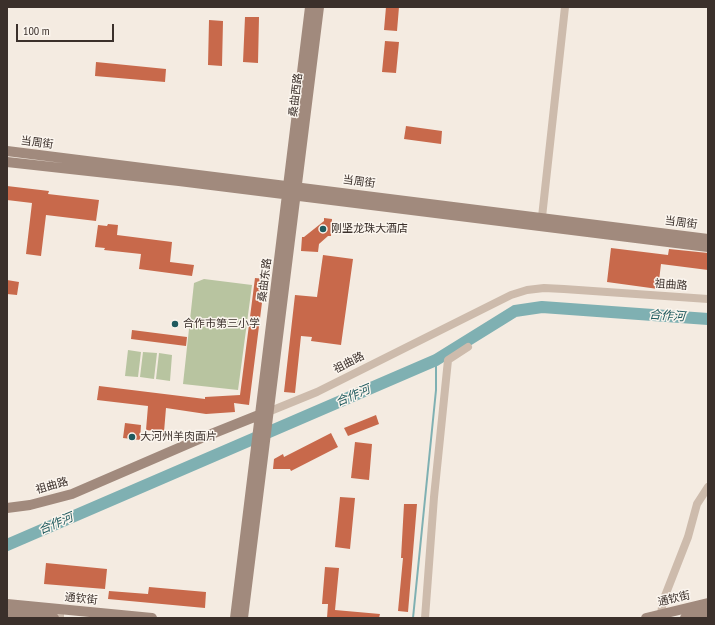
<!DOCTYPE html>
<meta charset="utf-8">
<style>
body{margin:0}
#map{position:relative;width:715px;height:625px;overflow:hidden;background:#f4ebe1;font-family:"PT Sans Narrow",sans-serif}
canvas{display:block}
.frame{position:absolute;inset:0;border:8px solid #3b302b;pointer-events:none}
.scale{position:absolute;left:16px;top:24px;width:98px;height:18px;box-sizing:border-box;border:2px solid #3b302b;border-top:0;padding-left:5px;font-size:12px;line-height:14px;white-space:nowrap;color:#3b302b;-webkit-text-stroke:3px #fbf5ee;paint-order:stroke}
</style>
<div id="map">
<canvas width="715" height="625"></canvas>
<div class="frame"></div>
<div class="scale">100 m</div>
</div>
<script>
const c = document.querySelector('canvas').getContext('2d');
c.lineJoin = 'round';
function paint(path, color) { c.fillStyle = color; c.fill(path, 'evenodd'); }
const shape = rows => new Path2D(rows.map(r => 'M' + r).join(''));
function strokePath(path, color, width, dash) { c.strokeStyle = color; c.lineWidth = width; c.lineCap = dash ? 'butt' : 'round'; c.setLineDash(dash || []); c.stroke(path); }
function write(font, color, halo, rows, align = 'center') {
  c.font = font + ' "PT Sans Narrow","Noto Sans SC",sans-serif'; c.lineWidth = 3; c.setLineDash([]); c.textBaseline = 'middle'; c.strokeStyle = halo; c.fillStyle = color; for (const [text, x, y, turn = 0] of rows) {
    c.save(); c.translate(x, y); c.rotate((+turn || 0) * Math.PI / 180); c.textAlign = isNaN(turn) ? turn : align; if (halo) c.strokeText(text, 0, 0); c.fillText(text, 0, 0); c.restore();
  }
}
paint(shape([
 [204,279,252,285,238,390,183,384,194,283],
 [128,350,141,352,138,377,125,376],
 [143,352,157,353,154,379,140,377],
 [159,353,172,355,170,381,156,379]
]), '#b8c4a0');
strokePath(shape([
 [413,618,436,390,436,360]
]), '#7fb0b2', 2);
strokePath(shape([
 [7,545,436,360,515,311,542,307,708,319]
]), '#7fb0b2', 12);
paint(shape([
 [386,7,399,7,397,31,384,30],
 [245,17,259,17,258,63,243,62],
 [209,20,223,21,222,66,208,65],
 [385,41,399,42,396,73,382,72],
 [96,62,166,69,165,82,95,76],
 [406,126,442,131,441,144,404,139],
 [7,186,49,191,48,194,99,200,96,221,46,215,41,256,26,254,32,203,7,200],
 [324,218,332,219,331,236,328,236,319,244,318,252,301,251,302,237,304,237,324,221],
 [108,224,118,225,117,235,172,242,170,262,194,265,192,276,139,269,141,254,104,250,105,248,95,247,98,225,107,226],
 [611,248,668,255,669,249,708,253,708,270,661,264,658,289,607,282],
 [323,255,353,259,341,345,311,341,312,337,301,336,295,393,284,392,295,295,317,297],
 [255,278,265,279,249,405,234,403,235,412,206,414,166,408,164,432,146,430,148,406,97,400,99,386,205,399,205,397,240,395],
 [7,280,19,282,17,295,7,294],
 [132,330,187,337,186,346,131,339],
 [376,415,379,424,348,436,344,428],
 [125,423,141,425,140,440,123,438],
 [331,433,338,447,291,471,290,469,273,469,274,459,283,454,284,457],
 [355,442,372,444,369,480,351,478],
 [340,497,355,498,350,549,335,547],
 [404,504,417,504,408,612,398,611,403,558,401,558],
 [46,563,107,569,105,589,44,584],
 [325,567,339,568,335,610,380,614,379,618,327,618,328,604,322,604],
 [149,587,206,592,205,608,108,599,109,591,148,594]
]), '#c8694b');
strokePath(shape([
 [542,217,565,7],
 [268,412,317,392,511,295,527,290,544,288,564,289,708,299],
 [661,614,663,601,688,537,697,504,708,487],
 [60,618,60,609],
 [425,618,434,497,448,360,468,347]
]), '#cdbbac', 8);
strokePath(shape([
 [7,151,708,239],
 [7,162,179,181,708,247],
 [7,508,30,505,72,494,204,437,264,413],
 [7,604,152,618],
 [7,614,54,618],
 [235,618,310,7],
 [243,618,319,7],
 [646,618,708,603],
 [685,618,708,613]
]), '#a18a7d', 10);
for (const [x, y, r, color] of [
 [323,229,4,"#1f5a5e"],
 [175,324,4,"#1f5a5e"],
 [132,437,4,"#1f5a5e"]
]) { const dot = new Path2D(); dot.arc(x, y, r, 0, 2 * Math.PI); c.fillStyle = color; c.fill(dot); strokePath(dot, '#fbf5ee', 1.5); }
write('11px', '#3b302b', '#fbf5ee', [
 ["桑曲西路",296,95,-83],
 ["当周街",37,143,7],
 ["当周街",359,182,7],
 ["当周街",681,223,7],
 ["桑曲东路",265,280,-83],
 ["祖曲路",671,285,4],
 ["祖曲路",349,363,-27],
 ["祖曲路",52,486,-16],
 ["通钦街",81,599,6],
 ["通钦街",674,599,-13]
]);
write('11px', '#3b302b', '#fbf5ee', [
 ["刚坚龙珠大酒店",331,229],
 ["合作市第三小学",183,324],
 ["大河州羊肉面片",140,437]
], 'left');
write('italic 12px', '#1f5a5e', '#fbf5ee', [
 ["合作河",667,316,4],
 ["合作河",353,396,-23],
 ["合作河",56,524,-23]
]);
</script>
